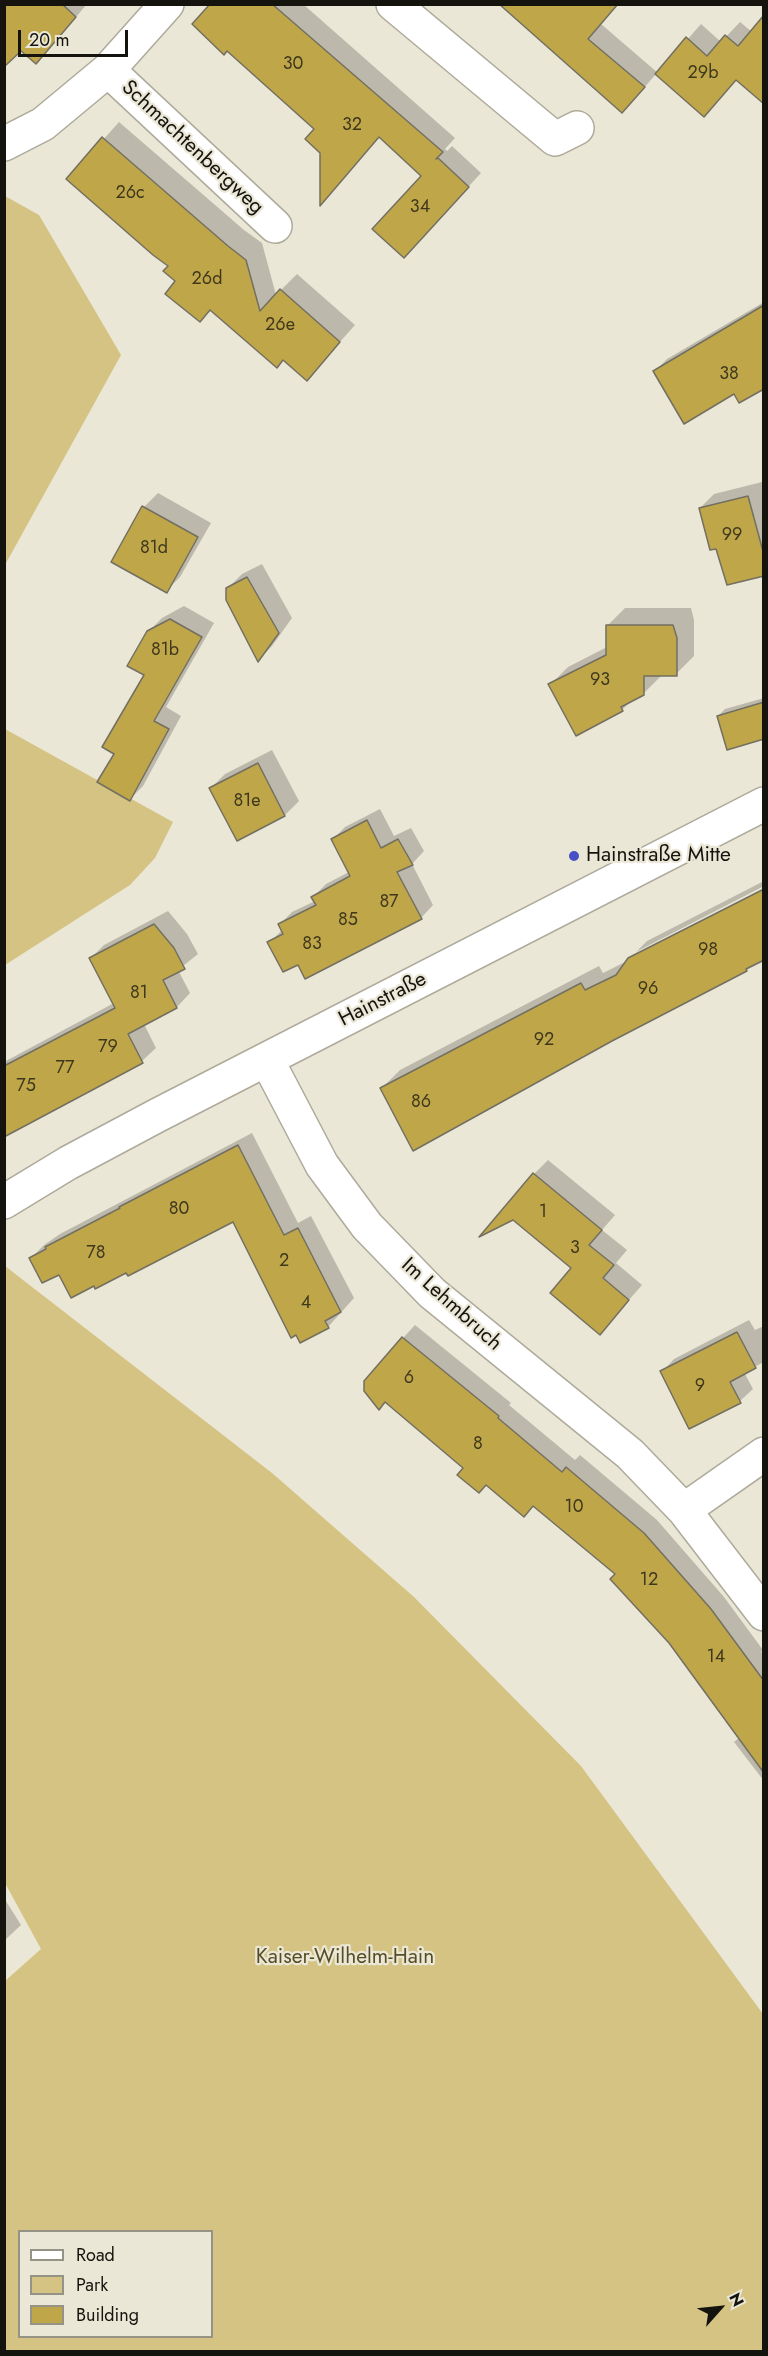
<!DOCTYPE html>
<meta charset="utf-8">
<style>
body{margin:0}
#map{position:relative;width:768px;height:2356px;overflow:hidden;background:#ebe7d6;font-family:Jost,sans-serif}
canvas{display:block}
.frame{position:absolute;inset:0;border:6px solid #15130e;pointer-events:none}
.legend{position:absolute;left:18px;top:2230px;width:195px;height:108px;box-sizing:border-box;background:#ebe7d6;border:2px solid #959286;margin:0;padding:8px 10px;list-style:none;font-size:18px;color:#15130e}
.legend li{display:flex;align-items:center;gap:12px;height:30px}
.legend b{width:30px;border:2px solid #959286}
.north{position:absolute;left:690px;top:2278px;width:60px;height:60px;-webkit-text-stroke:4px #ebe7d6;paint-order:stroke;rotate:63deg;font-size:16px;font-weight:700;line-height:24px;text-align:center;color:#15130e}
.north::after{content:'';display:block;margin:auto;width:21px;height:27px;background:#15130e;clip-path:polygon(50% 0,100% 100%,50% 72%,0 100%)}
.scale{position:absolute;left:18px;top:30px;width:110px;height:27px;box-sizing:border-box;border:3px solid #15130e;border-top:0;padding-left:8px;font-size:18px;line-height:21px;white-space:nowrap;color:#15130e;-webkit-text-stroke:4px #ebe7d6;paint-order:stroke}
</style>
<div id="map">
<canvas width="768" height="2356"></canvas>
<div class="frame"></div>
<ul class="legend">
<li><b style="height:8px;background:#fff"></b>Road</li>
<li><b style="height:16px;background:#d5c383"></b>Park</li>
<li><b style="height:16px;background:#bfa749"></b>Building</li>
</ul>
<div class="north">N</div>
<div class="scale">20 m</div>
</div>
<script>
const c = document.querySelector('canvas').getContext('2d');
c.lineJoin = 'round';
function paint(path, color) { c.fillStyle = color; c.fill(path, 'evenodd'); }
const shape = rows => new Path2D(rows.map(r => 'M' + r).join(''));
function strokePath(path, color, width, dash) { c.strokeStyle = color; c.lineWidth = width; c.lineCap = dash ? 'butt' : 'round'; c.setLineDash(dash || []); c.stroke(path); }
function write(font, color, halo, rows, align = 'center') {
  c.font = font + ' Jost,sans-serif'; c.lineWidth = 4.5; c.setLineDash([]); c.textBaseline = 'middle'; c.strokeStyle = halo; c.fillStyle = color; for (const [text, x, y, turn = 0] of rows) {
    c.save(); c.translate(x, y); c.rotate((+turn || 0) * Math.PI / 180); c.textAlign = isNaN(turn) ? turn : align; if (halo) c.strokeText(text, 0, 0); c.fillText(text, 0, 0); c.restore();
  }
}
paint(shape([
 [5,196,39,215,121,355,5,565],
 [5,729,173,822,155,858,130,885,5,965],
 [5,1266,272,1473,414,1597,581,1766,763,2014,763,2351,5,2351,5,1981,41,1949,5,1883],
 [20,2232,212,2232,212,2336,20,2336]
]), '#d5c383');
paint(shape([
 [4,4,87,4,49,49,21,50,4,67],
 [212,4,303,4,455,138,445,149,447,151,452,146,481,173,417,243,423,175,380,135,322,152,316,129],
 [518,4,618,4,601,24,658,73,701,24,721,42,740,22,752,32,737,79,704,115,656,74,636,97],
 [119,122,244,230,262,243,276,295,297,274,355,325,307,379,284,359,211,309,200,320,170,265,68,179],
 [764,302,764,387,735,392,655,371,667,359],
 [762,482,764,490,764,574,717,547,700,508,714,494],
 [158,493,211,523,180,577,166,591,144,507],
 [262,564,292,618,272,646,259,659,227,589,242,574],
 [184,606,214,623,166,707,181,716,143,786,130,799,116,754,146,675,148,632,162,618],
 [625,608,691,608,694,620,694,656,676,674,661,676,643,694,632,700,622,710,550,685,568,667,607,647,607,626],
 [764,698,764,737,718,716,725,709],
 [272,750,299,801,285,815,211,788,225,774],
 [380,809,394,836,411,828,424,851,412,864,433,905,421,918,299,963,269,943,282,930,279,925,292,912,315,901,313,897,326,884,349,872,333,839,345,827],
 [764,881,764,886,636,952,647,941],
 [764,890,764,961,661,1014,382,1088,400,1070,599,966,603,973,627,961,634,954,634,956],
 [168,911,187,934,198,954,178,970,190,993,177,1007,144,1024,156,1048,142,1061,4,1136,4,1062,114,1003,91,958,104,945],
 [252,1133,298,1223,311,1216,354,1298,328,1327,233,1220,127,1271,94,1284,59,1273,31,1258,44,1245,60,1234],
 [548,1160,615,1215,602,1230,627,1250,616,1263,642,1285,600,1333,534,1174],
 [749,1320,755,1330,764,1326,764,1362,744,1372,753,1389,740,1401,690,1427,662,1372,674,1359],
 [415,1325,511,1403,509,1405,575,1460,580,1455,657,1520,724,1597,763,1650,761,1652,764,1655,764,1781,734,1742,740,1737,617,1574,534,1505,465,1467,403,1338],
 [4,1898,21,1925,4,1941]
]), '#0003');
const building = shape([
 [4,4,62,4,76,17,36,64,21,51,4,67,4,4],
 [210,4,272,4,443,152,436,159,438,158,469,187,404,258,372,229,421,176,379,137,320,206,320,153,305,139,314,129,227,51,224,55,192,24,210,4],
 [499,4,618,4,588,39,645,87,622,113,499,4],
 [764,15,764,104,736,80,704,117,655,74,686,37,707,56,725,35,738,46,764,15],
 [102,137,228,246,246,260,260,311,280,289,340,342,307,381,283,360,277,368,210,310,200,322,165,294,175,281,163,271,168,266,153,255,66,179,102,137],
 [764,305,764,389,739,403,734,394,684,424,653,371,764,305],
 [748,496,764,555,764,576,727,585,716,549,710,550,699,508,748,496],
 [142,506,198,537,167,593,111,562,142,506],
 [247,577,279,633,258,662,226,600,226,588,247,577],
 [170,619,202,637,154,721,169,729,130,801,97,782,114,754,102,747,144,675,127,666,147,631,170,619],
 [606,625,673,625,677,638,677,676,644,676,644,695,621,707,623,711,576,736,548,684,606,655,606,625],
 [764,702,764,739,727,750,717,716,764,702],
 [258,763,285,816,237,841,209,788,258,763],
 [367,820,381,848,398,839,413,865,397,872,422,919,305,979,298,965,283,972,267,942,283,934,278,924,316,905,311,897,350,876,331,839,367,820],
 [764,889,764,960,746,969,747,971,612,1041,413,1151,380,1088,581,983,585,990,616,975,628,958,764,889],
 [154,924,174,948,185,969,163,980,177,1008,128,1034,143,1063,4,1137,4,1066,115,1008,89,958,154,924],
 [238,1145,284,1235,298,1228,341,1312,325,1321,329,1328,300,1343,296,1335,291,1338,233,1222,128,1276,126,1273,95,1289,94,1286,71,1298,59,1275,42,1283,29,1258,46,1249,45,1247,120,1208,119,1207,238,1145],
 [533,1173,602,1230,589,1245,614,1265,603,1278,629,1300,600,1335,550,1293,571,1268,513,1220,479,1237,533,1173],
 [737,1332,756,1368,730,1382,741,1403,689,1429,660,1371,737,1332],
 [402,1337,499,1416,498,1418,562,1472,566,1467,644,1533,711,1609,764,1681,764,1773,669,1643,610,1579,615,1574,533,1506,524,1517,486,1485,479,1493,457,1475,463,1468,385,1402,379,1410,364,1391,364,1381,402,1337]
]);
paint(building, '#bfa749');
strokePath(building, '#736f61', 1.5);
const minor = shape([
 [393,4,555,139,577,128],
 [108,70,275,226],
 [4,144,43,124,108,70,167,4],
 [267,1060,322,1165,367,1226,432,1293,630,1454,684,1510,764,1614],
 [4,1202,68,1163,158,1115,764,804],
 [684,1510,764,1454]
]);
strokePath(minor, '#aeaa9b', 36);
strokePath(minor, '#fff', 33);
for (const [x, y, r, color] of [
 [574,856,6,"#474fc4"]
]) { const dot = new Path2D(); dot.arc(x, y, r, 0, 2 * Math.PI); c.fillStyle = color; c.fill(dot); strokePath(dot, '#ebe7d6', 2); }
write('18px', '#40381d', null, [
 ["30",293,65],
 ["29b",703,74],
 ["32",352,126],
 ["26c",130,194],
 ["34",420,208],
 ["26d",207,280],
 ["26e",280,326],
 ["38",729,375],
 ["99",732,536],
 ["81d",154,549],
 ["81b",165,651],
 ["93",600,681],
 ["81e",247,802],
 ["87",389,903],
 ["85",348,921],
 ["83",312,945],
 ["98",708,951],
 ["96",648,990],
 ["81",139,994],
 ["92",544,1041],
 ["79",108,1048],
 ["77",65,1069],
 ["75",26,1087],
 ["86",421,1103],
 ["80",179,1210],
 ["1",543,1213],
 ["3",575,1249],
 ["78",96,1254],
 ["2",284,1262],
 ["4",306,1304],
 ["6",409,1379],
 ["9",700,1387],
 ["8",478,1445],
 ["10",574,1508],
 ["12",649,1581],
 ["14",716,1658]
]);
write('21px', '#15130e', '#ebe7d6', [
 ["Schmachtenbergweg",192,148,43],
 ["Hainstraße",383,1000,-27],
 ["Im Lehmbruch",451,1305,42]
]);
write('21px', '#15130e', '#ebe7d6', [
 ["Hainstraße Mitte",586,856]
], 'left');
write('21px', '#574d25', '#ebe7d6', [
 ["Kaiser-Wilhelm-Hain",345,1958]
]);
</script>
